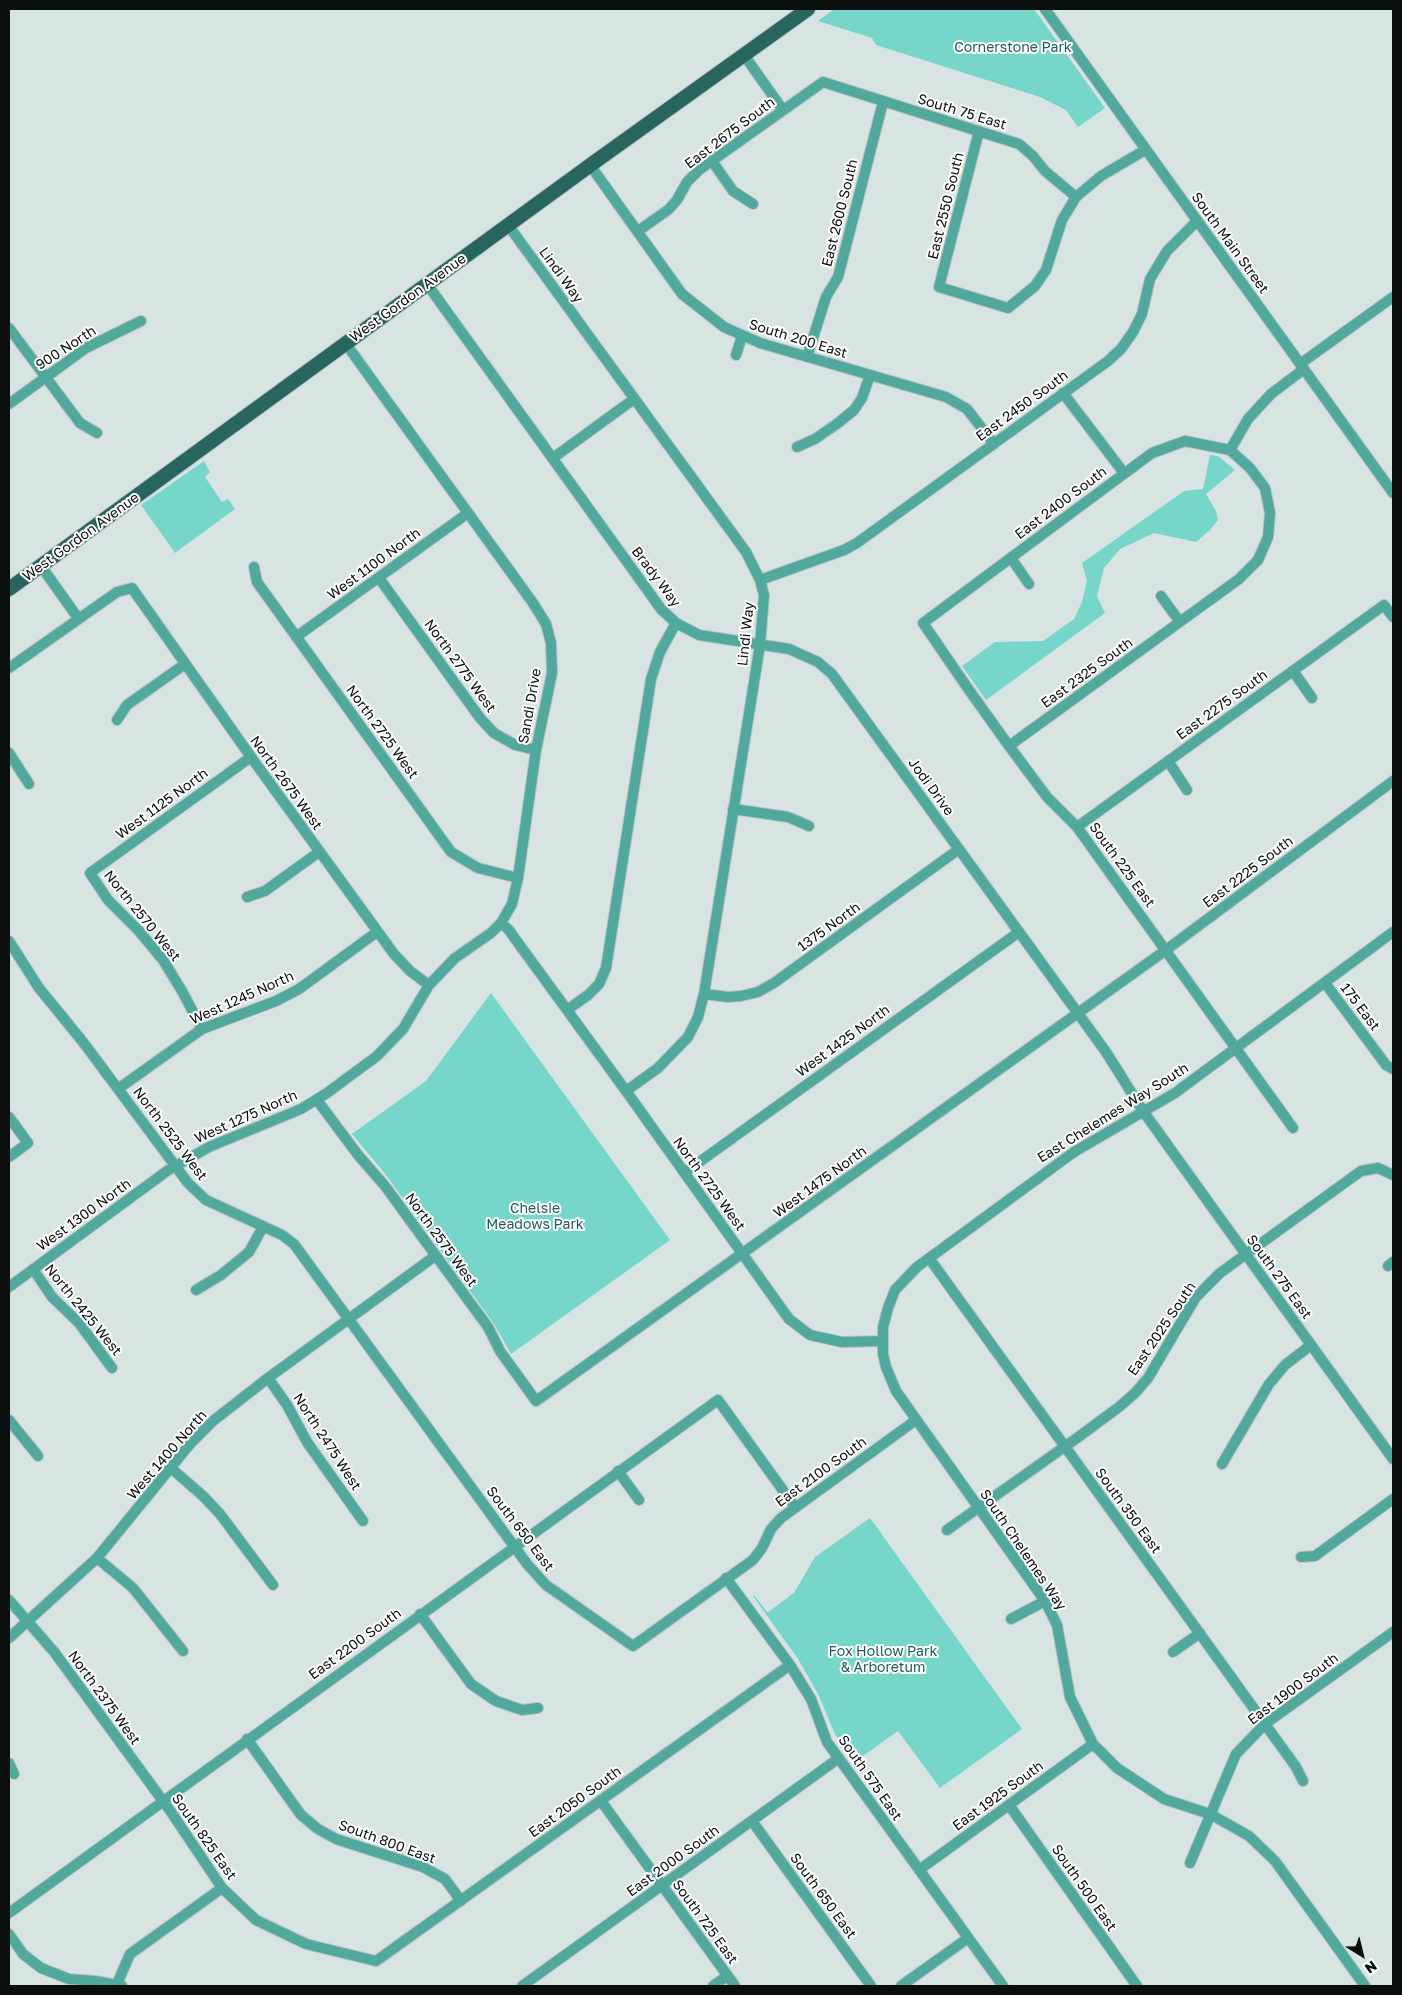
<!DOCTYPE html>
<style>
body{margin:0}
#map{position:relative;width:1402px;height:1995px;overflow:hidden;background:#d8e4e2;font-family:"Golos Text",sans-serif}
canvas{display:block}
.frame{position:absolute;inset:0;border:10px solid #0a0e0d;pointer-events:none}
.north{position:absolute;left:1337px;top:1930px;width:50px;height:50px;-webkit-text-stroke:4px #fff;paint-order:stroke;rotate:144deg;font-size:14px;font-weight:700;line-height:20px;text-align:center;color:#0a0e0d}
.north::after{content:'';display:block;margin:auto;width:18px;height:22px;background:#0a0e0d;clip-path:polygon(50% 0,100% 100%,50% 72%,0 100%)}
</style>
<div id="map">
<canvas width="1402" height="1995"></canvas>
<div class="frame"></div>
<div class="north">N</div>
</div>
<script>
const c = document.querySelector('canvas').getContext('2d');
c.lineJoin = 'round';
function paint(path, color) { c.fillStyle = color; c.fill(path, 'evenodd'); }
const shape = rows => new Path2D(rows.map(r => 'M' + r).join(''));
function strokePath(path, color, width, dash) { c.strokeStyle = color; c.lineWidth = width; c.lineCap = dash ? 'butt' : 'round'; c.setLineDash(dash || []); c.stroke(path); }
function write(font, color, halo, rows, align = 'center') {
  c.font = font + ' "Golos Text",sans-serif'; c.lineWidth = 4; c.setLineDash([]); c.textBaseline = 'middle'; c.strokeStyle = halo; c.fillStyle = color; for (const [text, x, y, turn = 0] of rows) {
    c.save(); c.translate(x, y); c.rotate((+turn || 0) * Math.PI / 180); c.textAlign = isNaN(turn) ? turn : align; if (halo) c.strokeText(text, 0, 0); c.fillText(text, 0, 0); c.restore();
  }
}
paint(shape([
 [834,9,1034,9,1105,108,1078,127,1066,110,1040,97,876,45,872,38,818,21],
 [1210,455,1218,456,1235,470,1206,494,1216,511,1218,520,1210,530,1196,542,1154,533,1120,549,1104,568,1097,596,1105,613,986,700,962,666,995,642,1043,641,1074,619,1082,602,1087,581,1082,563,1184,491,1203,489],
 [204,461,210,472,205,477,222,502,228,499,235,509,175,553,141,505],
 [491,993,670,1240,511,1354,494,1324,386,1175,352,1134,426,1081],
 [870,1518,1022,1729,940,1788,898,1731,856,1761,863,1772,861,1772,835,1734,818,1694,798,1659,753,1596,754,1595,767,1612,768,1612,794,1593,815,1557]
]), '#77d6ca');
const minor = shape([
 [1045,9,1393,493],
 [744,55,783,110],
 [979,131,939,287,1008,308,1035,286,1046,270,1062,220,1076,197,1101,176,1145,150],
 [712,161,733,191,753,204],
 [590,165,682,294,724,327,760,343,946,397,967,409,994,444],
 [508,225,746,552,760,580,764,595,760,645,704,994,698,1017,688,1037,658,1068,626,1091],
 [638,231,668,210,677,200,687,182,699,170,823,82,1019,144,1033,156,1045,171,1076,197],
 [427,284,661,609,676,623,699,635,789,649,818,662,832,674,1106,1052,1143,1111,1393,1459],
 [9,328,80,423,97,433],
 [736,355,742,336],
 [807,357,826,297,838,277,883,102],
 [1300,364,1393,297],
 [1063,393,1124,473],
 [9,404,86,348,141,321],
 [797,447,815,439,838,423,854,410,862,398,870,375],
 [1230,450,1248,419,1271,394,1304,369],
 [553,458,634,399],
 [1011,558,1029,584],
 [41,566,78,618],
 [254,567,257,582,451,852,478,868,518,878],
 [379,578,480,718,494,733,515,745,536,750],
 [760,580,844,550,857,543,1108,361,1121,349,1133,332,1142,314,1150,279,1167,251,1197,221],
 [1161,596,1180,622],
 [296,637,468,513],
 [9,668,117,592,132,588,251,757,394,954,410,971,429,985],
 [1293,671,1312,698],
 [117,720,127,705,185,664],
 [1009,746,1239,579,1258,560,1268,537,1270,513,1265,488,1250,468,1230,450,1185,441,1152,453,923,623,969,690,1009,746,1047,797,1077,827,1293,1128],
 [9,753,29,784],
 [1168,761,1187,790],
 [733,809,788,817,809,826],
 [1077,827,1384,605,1393,617],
 [247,897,265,891,319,852],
 [501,923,508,929,626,1091,789,1319,810,1335,842,1342,882,1341],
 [9,941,39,988,83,1042,188,1183,206,1200,282,1235,294,1244,527,1564,546,1585,633,1646,753,1560,762,1548,771,1529,781,1518,916,1420],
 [1325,983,1386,1065,1393,1069],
 [704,994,728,997,741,996,758,992,774,983,959,849],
 [567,1010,588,995,599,984,606,968,651,679,660,652,676,623],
 [202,1029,182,991,163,960,138,930,108,900,90,873,251,757],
 [118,1089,202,1029,276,1001,299,989,377,932],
 [317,1100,358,1155,385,1186,466,1297,488,1327,500,1351,536,1401,1166,950,1393,781],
 [9,1117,28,1143,9,1157],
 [684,1173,1019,932],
 [929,1258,1296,1767,1303,1781],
 [1388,1266,1393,1262],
 [33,1269,52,1297,79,1323,112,1368],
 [9,1287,167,1171,209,1147,301,1109,327,1093,377,1056,403,1029,429,985,455,958,491,933,501,923,512,904,518,878,536,750,552,673,551,643,546,624,533,603,346,344],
 [196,1290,221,1275,249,1252,263,1227],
 [268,1378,287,1405,307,1442,363,1521],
 [9,1420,38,1456],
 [1222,1464,1269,1384,1285,1365,1311,1345],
 [171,1468,203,1496,220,1514,273,1585],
 [618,1471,639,1500],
 [947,1530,1077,1438,1119,1407,1135,1393,1148,1378,1196,1297,1220,1273,1361,1171,1378,1168,1393,1175],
 [1301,1557,1315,1556,1393,1499],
 [97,1558,133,1588,183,1651],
 [726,1578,790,1665,811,1699,827,1742,1003,1986],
 [9,1600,55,1653,171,1812,222,1888,256,1920,306,1944,376,1961,790,1665],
 [420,1614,471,1684,496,1701,522,1710,538,1708],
 [1011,1619,1045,1601],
 [9,1638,97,1558,190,1444,213,1421,268,1378,435,1256],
 [1173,1652,1200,1633],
 [247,1739,301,1815,318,1829,336,1839,423,1867,445,1879,461,1901],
 [9,1763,14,1774],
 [601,1801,735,1986],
 [1009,1805,1137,1986],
 [752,1821,871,1986],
 [1190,1863,1236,1754,1265,1724,1393,1632],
 [919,1870,1093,1744],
 [9,1913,718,1400,795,1507],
 [9,1934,23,1954,41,1968,69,1979,95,1981,122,1986],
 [117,1984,130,1954,222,1888],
 [522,1986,839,1758],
 [713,1986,727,1976],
 [901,1986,968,1938],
 [1365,1986,1275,1861,1249,1836,1210,1814,1164,1799,1117,1768,1093,1744,1070,1697,1057,1625,1045,1601,896,1391,886,1367,883,1354,883,1327,888,1308,895,1290,917,1267,1074,1152,1175,1093,1393,932]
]);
const major = shape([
 [9,589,596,161,808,9]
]);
strokePath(minor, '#b7c2c0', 12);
strokePath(major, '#b7c2c0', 16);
strokePath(minor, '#51a89d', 10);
strokePath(major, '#27655e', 14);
write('14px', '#1e5c56', '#fff', [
 ["Cornerstone Park",1013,48],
 ["Chelsie",535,1209],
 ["Meadows Park",535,1225],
 ["Fox Hollow Park",883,1652],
 ["& Arboretum",883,1668]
]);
write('14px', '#0a0e0d', '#fff', [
 ["South 75 East",962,112,17],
 ["East 2675 South",730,133,-37],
 ["East 2550 South",946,206,-76],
 ["East 2600 South",840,213,-76],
 ["South Main Street",1230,243,54],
 ["Lindi Way",561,275,54],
 ["West Gordon Avenue",408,298,-36],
 ["South 200 East",798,339,17],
 ["900 North",66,348,-33],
 ["East 2450 South",1022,406,-36],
 ["East 2400 South",1061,503,-37],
 ["West Gordon Avenue",81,537,-36],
 ["West 1100 North",374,564,-36],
 ["Brady Way",656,577,53],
 ["Lindi Way",746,634,-84],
 ["North 2775 West",460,666,54],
 ["East 2325 South",1087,673,-36],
 ["East 2275 South",1222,705,-36],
 ["Sandi Drive",530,706,-80],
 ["North 2725 West",382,732,54],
 ["North 2675 West",286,783,54],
 ["Jodi Drive",931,787,54],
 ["West 1125 North",162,804,-36],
 ["South 225 East",1122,865,54],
 ["East 2225 South",1248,872,-37],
 ["North 2570 West",142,916,51],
 ["1375 North",829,927,-36],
 ["West 1245 North",242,998,-24],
 ["175 East",1360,1007,53],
 ["West 1425 North",843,1041,-36],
 ["East Chelemes Way South",1113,1113,-32],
 ["West 1275 North",246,1117,-24],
 ["North 2525 West",170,1134,53],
 ["West 1475 North",820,1182,-36],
 ["North 2725 West",709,1184,54],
 ["West 1300 North",84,1215,-36],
 ["North 2575 West",441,1240,54],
 ["South 275 East",1279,1277,54],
 ["North 2425 West",83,1310,51],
 ["East 2025 South",1162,1329,-56],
 ["North 2475 West",327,1442,57],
 ["West 1400 North",167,1455,-49],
 ["East 2100 South",821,1472,-36],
 ["South 350 East",1128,1511,54],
 ["South 650 East",520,1529,53],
 ["South Chelemes Way",1023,1550,56],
 ["East 2200 South",355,1644,-36],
 ["East 1900 South",1293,1689,-37],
 ["North 2375 West",104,1698,54],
 ["South 575 East",870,1778,55],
 ["East 1925 South",998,1796,-36],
 ["East 2050 South",575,1802,-36],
 ["South 825 East",204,1837,55],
 ["South 800 East",387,1842,20],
 ["East 2000 South",673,1861,-36],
 ["South 500 East",1084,1888,55],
 ["South 650 East",823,1896,54],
 ["South 725 East",705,1922,54]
]);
</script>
